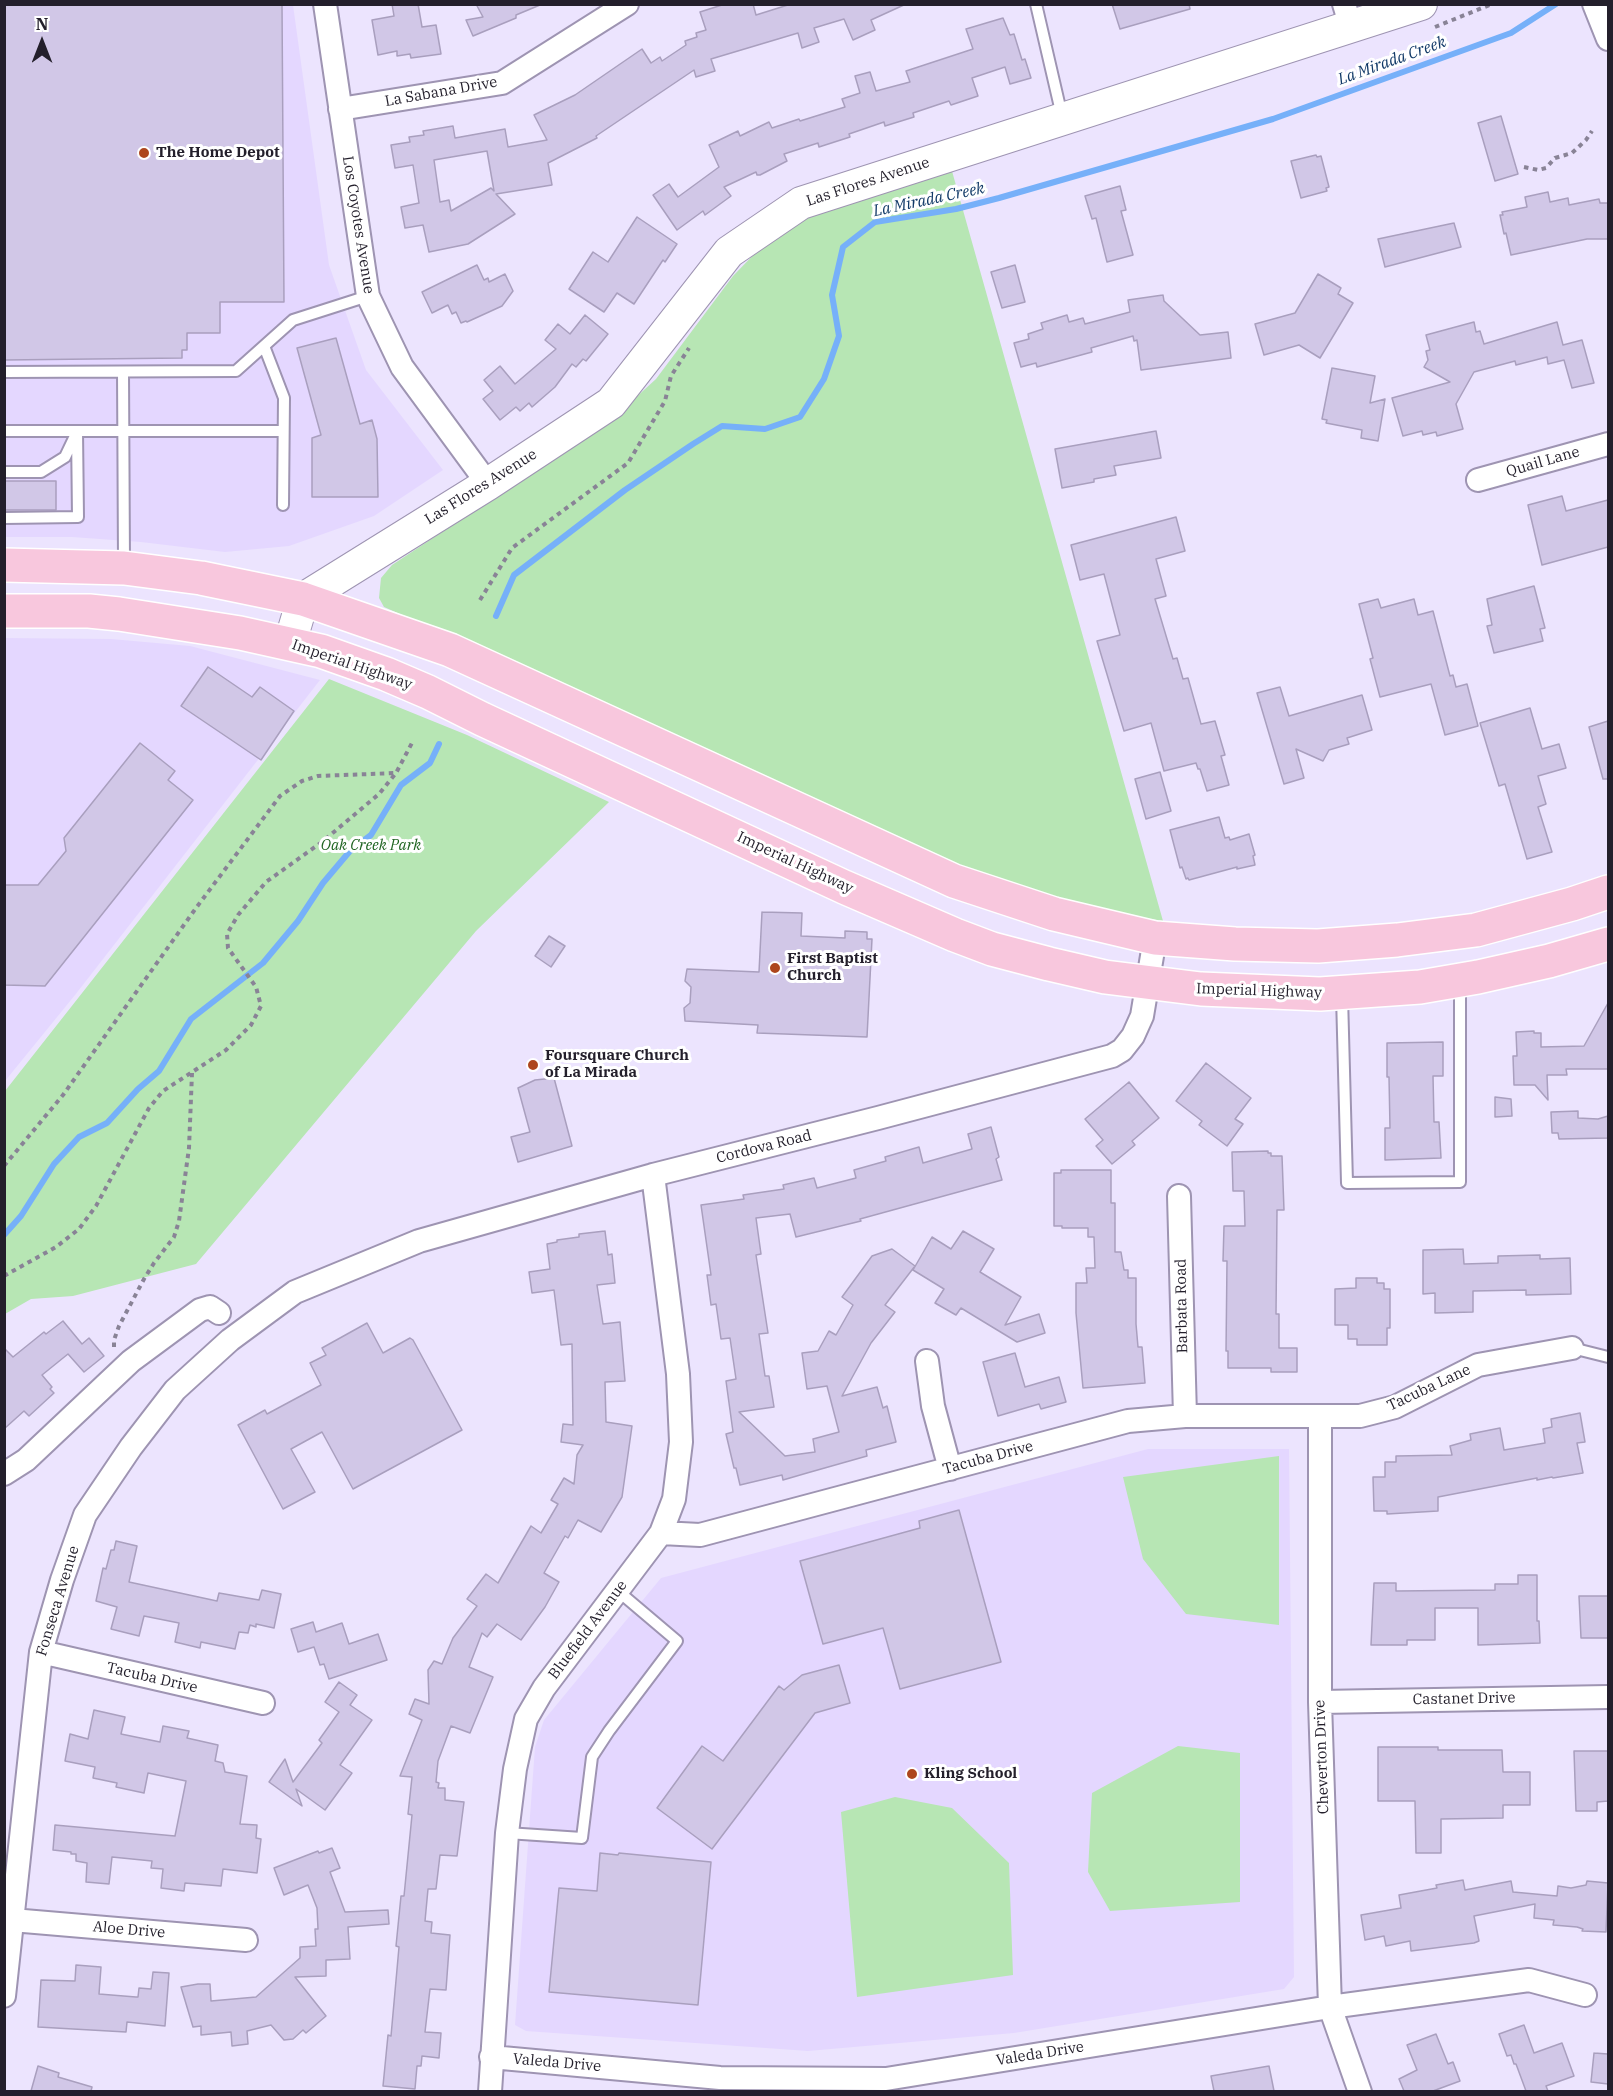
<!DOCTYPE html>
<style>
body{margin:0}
#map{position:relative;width:1613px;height:2096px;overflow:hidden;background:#ece4fe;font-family:"IBM Plex Serif",serif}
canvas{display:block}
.frame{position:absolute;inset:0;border:6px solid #231f2b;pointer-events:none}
.north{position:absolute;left:12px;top:12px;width:60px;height:60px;-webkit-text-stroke:4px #fff;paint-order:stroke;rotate:0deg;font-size:16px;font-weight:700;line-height:24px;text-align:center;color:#231f2b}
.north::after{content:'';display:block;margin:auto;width:21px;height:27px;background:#231f2b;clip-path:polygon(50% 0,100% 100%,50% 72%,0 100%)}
</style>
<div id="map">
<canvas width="1613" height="2096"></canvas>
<div class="frame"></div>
<div class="north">N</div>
</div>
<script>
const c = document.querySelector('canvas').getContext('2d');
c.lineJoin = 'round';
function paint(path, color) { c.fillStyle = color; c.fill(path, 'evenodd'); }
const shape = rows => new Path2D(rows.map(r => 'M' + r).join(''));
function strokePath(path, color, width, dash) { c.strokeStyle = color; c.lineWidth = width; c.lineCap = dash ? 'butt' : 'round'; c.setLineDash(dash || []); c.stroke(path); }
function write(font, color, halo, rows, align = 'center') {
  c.font = font + ' "IBM Plex Serif",serif'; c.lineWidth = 6; c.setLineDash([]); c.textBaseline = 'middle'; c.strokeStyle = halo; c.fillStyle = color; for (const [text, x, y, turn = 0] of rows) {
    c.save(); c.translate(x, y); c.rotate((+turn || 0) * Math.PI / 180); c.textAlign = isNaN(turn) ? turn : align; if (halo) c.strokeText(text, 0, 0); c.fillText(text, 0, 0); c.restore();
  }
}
paint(shape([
 [4,5,293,5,329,265,366,370,443,470,374,516,289,546,225,552,141,542,72,537,5,537],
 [5,638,111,639,190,646,320,680,75,995,5,1081],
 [1148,1449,1289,1449,1294,1977,1284,1989,1014,2033,808,2051,526,2031,515,2025,535,1747,544,1720,661,1578]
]), '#e4d7ff');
paint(shape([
 [950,164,1163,921,1082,908,970,874,687,741,384,607,379,598,381,578,392,565,609,422,656,379,733,276,766,242,822,209],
 [329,679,467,735,609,802,476,931,196,1264,73,1296,31,1299,5,1314,5,1091],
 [1279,1456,1279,1625,1186,1614,1143,1559,1123,1477],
 [1178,1746,1240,1753,1240,1902,1110,1911,1088,1872,1092,1793],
 [895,1797,952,1808,1009,1863,1013,1975,857,1997,841,1812]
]), '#b7e6b4');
strokePath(shape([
 [496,616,514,575,625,490,693,444,722,426,765,429,800,417,824,379,839,336,832,295,843,247,875,222,956,209,999,198,1273,119,1511,33,1556,4],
 [4,1235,21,1216,54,1164,79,1137,107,1123,138,1089,159,1071,191,1019,263,963,298,921,323,883,350,851,371,835,401,785,430,763,439,744]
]), '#76b0f9', 6);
const building = shape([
 [4,4,282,4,284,302,220,302,220,333,187,333,187,350,182,350,182,358,4,360,4,4],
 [392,4,418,4,422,27,436,25,441,54,411,58,410,54,397,56,397,51,378,55,372,20,394,16,392,4],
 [476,4,540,4,540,5,516,15,516,18,473,36,466,20,483,17,476,4],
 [725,4,753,4,756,15,791,4,906,4,871,20,875,30,853,40,844,19,814,28,819,42,802,48,798,33,711,59,715,71,696,77,694,70,596,136,597,138,548,163,552,185,496,194,515,214,468,244,429,252,423,225,405,228,401,207,419,203,413,165,395,168,391,145,410,142,409,137,424,135,423,131,453,126,455,138,505,129,508,147,547,140,534,115,575,95,642,49,651,63,660,57,662,61,686,45,685,41,697,37,696,33,706,30,700,12,725,4],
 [487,151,494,191,491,188,451,211,449,200,440,202,434,160,487,151],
 [1112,4,1189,4,1190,9,1120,29,1112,4],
 [1003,18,1010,35,1014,34,1022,60,1025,59,1031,78,1010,84,1005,67,972,78,978,96,951,105,949,101,913,113,914,117,885,126,884,122,849,134,850,137,819,147,818,143,784,154,787,161,760,175,757,175,756,172,724,187,731,196,705,215,703,211,677,230,653,195,669,184,678,197,719,167,709,145,738,131,740,136,769,122,772,128,799,119,800,121,845,107,842,99,860,93,855,76,870,72,876,91,910,82,906,71,973,49,966,29,1003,18],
 [1501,116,1518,174,1495,181,1478,123,1501,116],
 [1316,155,1317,157,1321,156,1329,187,1326,188,1327,191,1301,198,1291,161,1316,155],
 [1120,186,1126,210,1121,211,1133,255,1107,262,1096,218,1092,219,1085,196,1120,186],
 [1548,192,1550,202,1568,198,1569,205,1599,199,1600,203,1608,203,1608,239,1587,239,1511,255,1506,233,1504,234,1500,215,1503,215,1502,212,1527,207,1525,197,1548,192],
 [637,217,677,244,665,262,663,260,634,304,617,293,604,312,569,289,593,252,608,262,637,217],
 [1454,223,1461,247,1385,267,1378,239,1454,223],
 [477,265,484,280,488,278,489,282,505,274,513,291,502,306,467,322,466,321,461,323,456,312,452,314,448,305,432,313,422,292,477,265],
 [1015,265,1025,302,1002,308,991,272,1015,265],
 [1318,274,1341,288,1338,294,1353,303,1320,358,1299,345,1264,355,1255,324,1295,313,1318,274],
 [1163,295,1164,301,1200,335,1228,332,1231,358,1141,370,1137,340,1134,341,1133,336,1091,348,1092,352,1037,367,1036,363,1021,367,1014,343,1029,339,1028,334,1043,329,1041,323,1067,315,1069,322,1083,318,1085,324,1130,312,1128,300,1163,295],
 [585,315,608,334,586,361,583,359,576,367,572,364,555,387,532,407,529,403,520,411,516,407,500,420,483,399,493,391,484,380,500,366,515,384,556,349,545,340,558,324,570,334,585,315],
 [1474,322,1476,332,1480,331,1484,344,1557,322,1563,345,1582,340,1594,383,1572,388,1564,360,1548,364,1547,357,1516,365,1515,361,1474,372,1456,404,1463,429,1437,436,1436,432,1423,435,1422,431,1403,436,1392,398,1450,382,1424,367,1428,360,1426,351,1430,350,1426,335,1474,322],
 [336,338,360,424,372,420,377,439,378,497,312,497,312,438,321,435,297,348,336,338],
 [1332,368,1375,376,1370,403,1385,399,1378,441,1361,438,1362,430,1326,423,1327,420,1322,419,1332,368],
 [1156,431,1161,458,1114,466,1116,475,1094,479,1094,482,1062,488,1055,449,1156,431],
 [4,481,56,481,56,510,4,510,4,481],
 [1562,496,1566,511,1608,500,1608,547,1542,565,1528,505,1562,496],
 [1176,517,1185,551,1156,559,1166,596,1155,599,1173,659,1177,658,1183,679,1188,678,1201,724,1215,721,1225,755,1221,756,1229,785,1207,791,1200,769,1198,769,1196,763,1164,771,1151,723,1124,731,1097,641,1120,635,1104,574,1080,580,1071,545,1176,517],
 [1534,586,1545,628,1540,629,1543,641,1494,653,1487,626,1492,625,1487,599,1534,586],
 [1378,599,1381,608,1414,599,1418,615,1433,611,1450,676,1453,675,1456,687,1467,684,1478,726,1445,735,1431,684,1380,697,1370,659,1373,658,1359,604,1378,599],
 [208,667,252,697,260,687,294,711,261,760,181,706,208,667],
 [1280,687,1289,716,1362,695,1372,730,1347,738,1349,744,1329,750,1323,761,1296,749,1304,778,1284,784,1257,693,1280,687],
 [1530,708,1542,749,1559,744,1566,768,1538,776,1546,804,1538,807,1552,852,1527,859,1505,784,1499,786,1480,723,1530,708],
 [1608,721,1608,779,1603,779,1589,727,1608,721],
 [140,743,175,771,168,780,193,800,45,986,4,985,4,885,38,885,66,851,64,838,140,743],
 [1160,772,1171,811,1146,819,1135,779,1160,772],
 [1219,817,1225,838,1229,837,1230,840,1249,834,1255,855,1253,856,1255,865,1237,869,1237,867,1189,880,1188,878,1186,879,1182,867,1180,868,1170,830,1219,817],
 [762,912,802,913,801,936,845,938,845,931,867,932,867,939,872,939,867,1037,757,1033,758,1025,685,1021,684,1008,690,1003,691,987,685,981,687,969,759,972,762,912],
 [549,936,565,946,551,967,535,956,549,936],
 [1608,1003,1608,1069,1566,1069,1567,1075,1547,1075,1548,1100,1535,1085,1514,1085,1513,1056,1517,1056,1516,1032,1534,1031,1534,1033,1541,1033,1541,1047,1584,1046,1608,1003],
 [1443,1042,1443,1076,1433,1076,1434,1122,1439,1122,1441,1158,1385,1160,1385,1128,1390,1128,1389,1077,1387,1077,1387,1043,1443,1042],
 [1206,1063,1251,1098,1235,1119,1243,1124,1227,1146,1199,1125,1202,1121,1176,1101,1206,1063],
 [554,1078,572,1146,518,1162,511,1137,530,1132,518,1088,535,1080,554,1078],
 [1129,1082,1159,1118,1132,1141,1135,1145,1112,1164,1096,1146,1103,1140,1085,1119,1129,1082],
 [1495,1097,1511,1099,1512,1116,1495,1117,1495,1097],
 [1578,1111,1578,1118,1598,1119,1608,1116,1608,1138,1559,1139,1558,1133,1552,1133,1551,1112,1578,1111],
 [991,1127,999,1157,996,1159,1002,1180,860,1219,861,1221,796,1237,790,1214,756,1218,761,1254,756,1255,768,1333,759,1334,765,1376,769,1376,774,1407,739,1412,785,1456,815,1452,813,1439,839,1432,827,1386,807,1389,802,1353,818,1351,829,1331,836,1335,853,1305,842,1297,872,1256,892,1249,915,1266,885,1305,895,1312,871,1343,842,1396,877,1387,883,1408,887,1406,896,1442,866,1450,867,1456,807,1473,783,1480,782,1475,740,1485,736,1468,734,1468,726,1434,733,1432,726,1381,736,1379,730,1338,721,1339,716,1304,711,1305,707,1275,711,1275,701,1205,744,1199,743,1195,784,1189,783,1185,814,1178,817,1188,856,1178,854,1170,886,1161,885,1157,919,1147,923,1163,972,1149,968,1134,991,1127],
 [1268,1151,1268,1153,1271,1153,1271,1156,1282,1156,1284,1210,1277,1210,1276,1314,1279,1314,1279,1348,1297,1348,1297,1372,1271,1372,1271,1368,1228,1368,1228,1351,1226,1351,1227,1261,1223,1261,1224,1226,1245,1226,1244,1191,1233,1191,1232,1152,1268,1151],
 [1061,1170,1111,1170,1111,1203,1115,1203,1115,1252,1121,1252,1124,1270,1128,1270,1128,1278,1136,1278,1136,1324,1138,1347,1142,1347,1145,1383,1083,1388,1076,1313,1076,1283,1087,1283,1086,1268,1095,1268,1094,1237,1088,1237,1088,1228,1062,1228,1062,1226,1054,1226,1054,1173,1061,1173,1061,1170],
 [605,1231,608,1255,612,1254,615,1283,597,1285,603,1324,620,1322,625,1381,605,1382,606,1422,632,1426,622,1497,601,1532,578,1520,568,1538,565,1536,544,1573,559,1582,545,1607,521,1640,497,1624,487,1637,482,1633,469,1667,493,1677,470,1733,451,1726,438,1761,436,1782,439,1783,438,1788,445,1788,445,1800,464,1802,457,1856,440,1855,436,1889,428,1889,425,1921,432,1922,431,1933,450,1935,446,1990,430,1989,425,2032,441,2033,439,2058,422,2056,421,2066,417,2066,415,2089,383,2086,388,2035,391,2036,399,1947,396,1946,401,1896,404,1896,412,1815,408,1814,412,1777,400,1776,422,1720,409,1714,415,1699,429,1704,428,1670,434,1661,442,1664,453,1638,477,1606,467,1599,486,1574,498,1583,531,1526,541,1533,558,1504,551,1500,564,1478,574,1484,577,1455,583,1445,561,1442,563,1424,573,1425,572,1344,561,1345,554,1290,532,1293,529,1272,550,1269,547,1244,557,1242,557,1240,579,1237,579,1234,605,1231],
 [963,1231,994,1249,980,1272,1021,1297,1005,1325,1039,1314,1045,1333,1017,1342,961,1308,956,1315,935,1303,944,1289,913,1270,932,1237,951,1249,963,1231],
 [1463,1249,1464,1264,1498,1263,1498,1256,1540,1255,1540,1259,1570,1258,1571,1294,1526,1295,1526,1290,1473,1291,1473,1312,1435,1313,1435,1293,1423,1294,1423,1250,1463,1249],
 [1356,1278,1377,1278,1377,1283,1384,1283,1384,1289,1390,1289,1390,1328,1387,1328,1387,1345,1357,1345,1357,1339,1348,1339,1348,1325,1335,1325,1335,1289,1356,1288,1356,1278],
 [63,1321,82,1344,89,1338,104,1356,84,1372,68,1354,42,1375,52,1387,50,1389,54,1393,29,1416,24,1411,4,1429,4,1348,13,1357,44,1332,46,1334,63,1321],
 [367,1323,383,1353,410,1338,413,1340,462,1430,353,1489,322,1432,291,1449,315,1492,283,1509,238,1425,265,1410,267,1414,321,1385,310,1363,326,1355,322,1348,367,1323],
 [1015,1353,1025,1387,1059,1377,1066,1402,1041,1409,1039,1404,998,1416,983,1362,1015,1353],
 [1580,1413,1585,1442,1577,1443,1583,1473,1553,1478,1552,1477,1537,1480,1537,1478,1438,1497,1438,1511,1387,1514,1387,1511,1374,1511,1373,1477,1385,1477,1385,1462,1396,1462,1396,1456,1452,1455,1450,1446,1471,1440,1470,1434,1500,1428,1504,1450,1545,1443,1543,1429,1552,1427,1551,1419,1580,1413],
 [959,1510,1001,1662,900,1689,883,1628,823,1644,800,1561,920,1528,919,1521,959,1510],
 [116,1541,137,1546,129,1582,217,1601,219,1593,259,1600,262,1590,281,1594,274,1628,256,1624,256,1627,250,1625,248,1633,239,1632,235,1649,201,1642,200,1648,175,1642,179,1623,144,1616,139,1636,111,1629,117,1607,96,1601,103,1568,106,1569,111,1550,114,1550,116,1541],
 [1518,1575,1537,1575,1537,1621,1539,1621,1540,1643,1478,1645,1478,1608,1435,1608,1435,1640,1407,1640,1407,1645,1371,1645,1374,1583,1396,1583,1396,1591,1495,1590,1495,1584,1518,1584,1518,1575],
 [1579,1596,1608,1596,1608,1638,1581,1638,1579,1596],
 [313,1622,316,1632,342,1623,349,1644,378,1634,387,1660,329,1679,324,1664,320,1665,314,1647,298,1652,291,1629,313,1622],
 [839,1665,850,1703,815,1713,712,1849,657,1808,702,1746,723,1761,779,1686,784,1690,802,1675,839,1665],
 [339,1682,357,1695,350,1705,372,1720,340,1765,352,1773,325,1810,296,1789,302,1806,269,1782,285,1759,293,1782,322,1743,319,1740,339,1712,325,1702,339,1682],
 [94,1710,125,1717,121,1734,160,1742,163,1726,189,1731,187,1738,218,1745,215,1761,223,1763,225,1772,247,1776,240,1824,257,1825,256,1838,261,1839,257,1873,223,1869,221,1886,185,1883,184,1891,161,1888,163,1869,151,1868,152,1861,112,1857,109,1884,86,1882,87,1863,76,1861,76,1854,71,1854,71,1852,53,1850,55,1825,175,1836,186,1781,148,1773,144,1793,116,1787,117,1783,93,1778,95,1767,65,1761,70,1734,88,1739,94,1710],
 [1378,1747,1438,1747,1438,1750,1502,1750,1503,1772,1530,1772,1530,1805,1503,1805,1503,1818,1441,1819,1441,1853,1416,1853,1415,1801,1378,1801,1378,1747],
 [1574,1751,1608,1751,1608,1801,1597,1802,1597,1811,1576,1811,1574,1751],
 [332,1848,340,1868,330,1872,345,1912,388,1910,389,1924,348,1927,350,1959,326,1960,326,1976,295,1977,326,2016,306,2033,303,2030,293,2039,284,2040,271,2025,247,2031,248,2044,232,2046,231,2032,201,2035,201,2026,193,2027,181,1987,198,1984,210,1984,211,2001,256,1997,300,1958,300,1947,316,1946,315,1929,318,1929,317,1908,308,1885,284,1895,274,1868,318,1851,319,1853,332,1848],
 [600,1853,618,1855,619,1853,711,1862,698,2005,549,1992,559,1888,597,1891,600,1853],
 [1463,1880,1465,1890,1511,1881,1513,1892,1557,1896,1558,1886,1571,1888,1586,1885,1587,1881,1608,1883,1606,1932,1582,1931,1583,1929,1577,1927,1553,1925,1554,1920,1534,1918,1535,1904,1474,1916,1479,1941,1474,1943,1411,1951,1410,1941,1386,1946,1384,1936,1365,1940,1361,1915,1401,1908,1399,1895,1437,1888,1436,1885,1463,1880],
 [76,1965,101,1967,99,1994,136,1997,138,1997,139,1988,151,1989,153,1972,169,1973,165,2026,127,2022,126,2032,38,2027,41,1980,75,1981,76,1965],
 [1524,2025,1534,2053,1562,2043,1574,2076,1546,2086,1548,2091,1526,2091,1516,2064,1514,2064,1511,2055,1507,2056,1499,2034,1524,2025],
 [1436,2034,1448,2064,1453,2062,1460,2081,1433,2091,1404,2091,1399,2079,1417,2070,1407,2045,1436,2034],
 [1594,2053,1608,2054,1608,2084,1591,2082,1594,2053],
 [38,2066,59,2073,58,2077,92,2087,91,2091,31,2091,38,2066],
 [1269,2066,1274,2091,1214,2091,1211,2076,1269,2066]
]);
paint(building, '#d1c7e7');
strokePath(building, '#a99fbe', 1.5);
const lane = shape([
 [1036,4,1062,116],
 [264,346,284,398,283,505],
 [4,372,236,371,293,320,368,296],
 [123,372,124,563],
 [4,431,283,431],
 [4,472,41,472,65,457,76,434],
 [4,518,78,517,77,431],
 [1342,996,1347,1183,1460,1182,1460,985],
 [1572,1348,1608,1357],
 [507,1833,582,1838,592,1757,609,1731,677,1641,618,1591]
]);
const street = shape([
 [325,4,368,296,402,367,488,484],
 [1344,4,1351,27],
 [1594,4,1608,39],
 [340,109,502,83,627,4],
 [1478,480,1608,444],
 [1179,1196,1185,1416],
 [927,1361,933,1406,950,1469],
 [1320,1417,1320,1702,1330,2007,1360,2092],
 [4,1474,26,1460,131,1361,200,1310,210,1307,219,1313],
 [661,1533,700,1535,1128,1421,1185,1416,1360,1416,1395,1407,1478,1365,1572,1348],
 [41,1652,263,1703],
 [1320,1702,1608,1697],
 [12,1920,246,1940],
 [4,1996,41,1652,62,1580,85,1515,131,1447,175,1390,230,1340,295,1292,419,1241,653,1175,878,1118,1112,1056,1122,1050,1133,1036,1142,1016,1155,938],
 [491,2057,720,2078,886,2079,1330,2007,1529,1980,1585,1995],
 [490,2092,507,1833,515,1769,526,1719,544,1688,661,1533,674,1499,681,1442,678,1374,653,1175]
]);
const secondary = shape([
 [290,643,303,599,488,484,611,403,729,252,801,203,1421,4]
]);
const primary = shape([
 [4,565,124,568,201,578,303,599,450,650,954,881,1054,914,1155,938,1235,944,1318,946,1397,940,1476,930,1572,904,1608,892],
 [4,611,89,611,119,614,240,633,321,651,386,674,428,692,482,719,844,887,955,935,992,949,1049,964,1105,977,1201,989,1320,994,1420,987,1478,977,1549,961,1608,944]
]);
strokePath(lane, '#9e94b2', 14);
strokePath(street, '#9e94b2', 26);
strokePath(secondary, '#9e94b2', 34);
strokePath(primary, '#fff', 36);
strokePath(shape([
 [1435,27,1492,4],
 [1524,167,1538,170,1546,168,1555,158,1572,153,1586,140,1592,131],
 [480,600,512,548,628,463,665,401,671,376,689,348],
 [4,1166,63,1095,196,908,280,796,302,781,318,776,396,773,413,741],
 [4,1276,56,1247,79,1229,96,1206,149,1108,163,1091,226,1050,251,1025,261,1006,256,987,228,948,227,934,238,915,266,882,322,842,379,794,396,773],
 [114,1347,114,1340,119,1326,144,1279,154,1263,174,1237,179,1221,189,1148,192,1073]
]), '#898396', 4, [4.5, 4.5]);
strokePath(lane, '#fff', 10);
strokePath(street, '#fff', 22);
strokePath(secondary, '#fff', 32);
strokePath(primary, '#f8c7dd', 33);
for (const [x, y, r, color] of [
 [144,153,6,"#ad461d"],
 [775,968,6,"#ad461d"],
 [533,1065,6,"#ad461d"],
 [912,1774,6,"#ad461d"]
]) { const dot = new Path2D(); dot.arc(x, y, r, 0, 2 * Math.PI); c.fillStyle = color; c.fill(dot); strokePath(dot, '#fff', 2); }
write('15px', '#231f2b', '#fff', [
 ["La Sabana Drive",441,92,-10],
 ["Las Flores Avenue",868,182,-18],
 ["Los Coyotes Avenue",358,225,81],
 ["Quail Lane",1543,462,-16],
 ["Las Flores Avenue",481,487,-32],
 ["Imperial Highway",352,665,19],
 ["Imperial Highway",795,863,25],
 ["Imperial Highway",1259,991,2],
 ["Cordova Road",764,1147,-14],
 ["Barbata Road",1182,1306,-91],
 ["Tacuba Lane",1429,1388,-25],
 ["Tacuba Drive",988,1458,-15],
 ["Fonseca Avenue",58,1601,-73],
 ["Bluefield Avenue",588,1630,-53],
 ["Tacuba Drive",152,1678,13],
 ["Castanet Drive",1464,1699,-1],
 ["Cheverton Drive",1322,1757,-92],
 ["Aloe Drive",129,1930,5],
 ["Valeda Drive",1040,2054,-9],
 ["Valeda Drive",557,2063,5]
]);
write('bold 15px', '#231f2b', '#fff', [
 ["The Home Depot",156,153],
 ["First Baptist",787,959],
 ["Church",787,976],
 ["Foursquare Church",545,1056],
 ["of La Mirada",545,1073],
 ["Kling School",924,1774]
], 'left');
write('italic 15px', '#1f6421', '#fff', [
 ["Oak Creek Park",371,846]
]);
write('italic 16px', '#113967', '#fff', [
 ["La Mirada Creek",1392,61,-20],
 ["La Mirada Creek",929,200,-12]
]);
</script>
